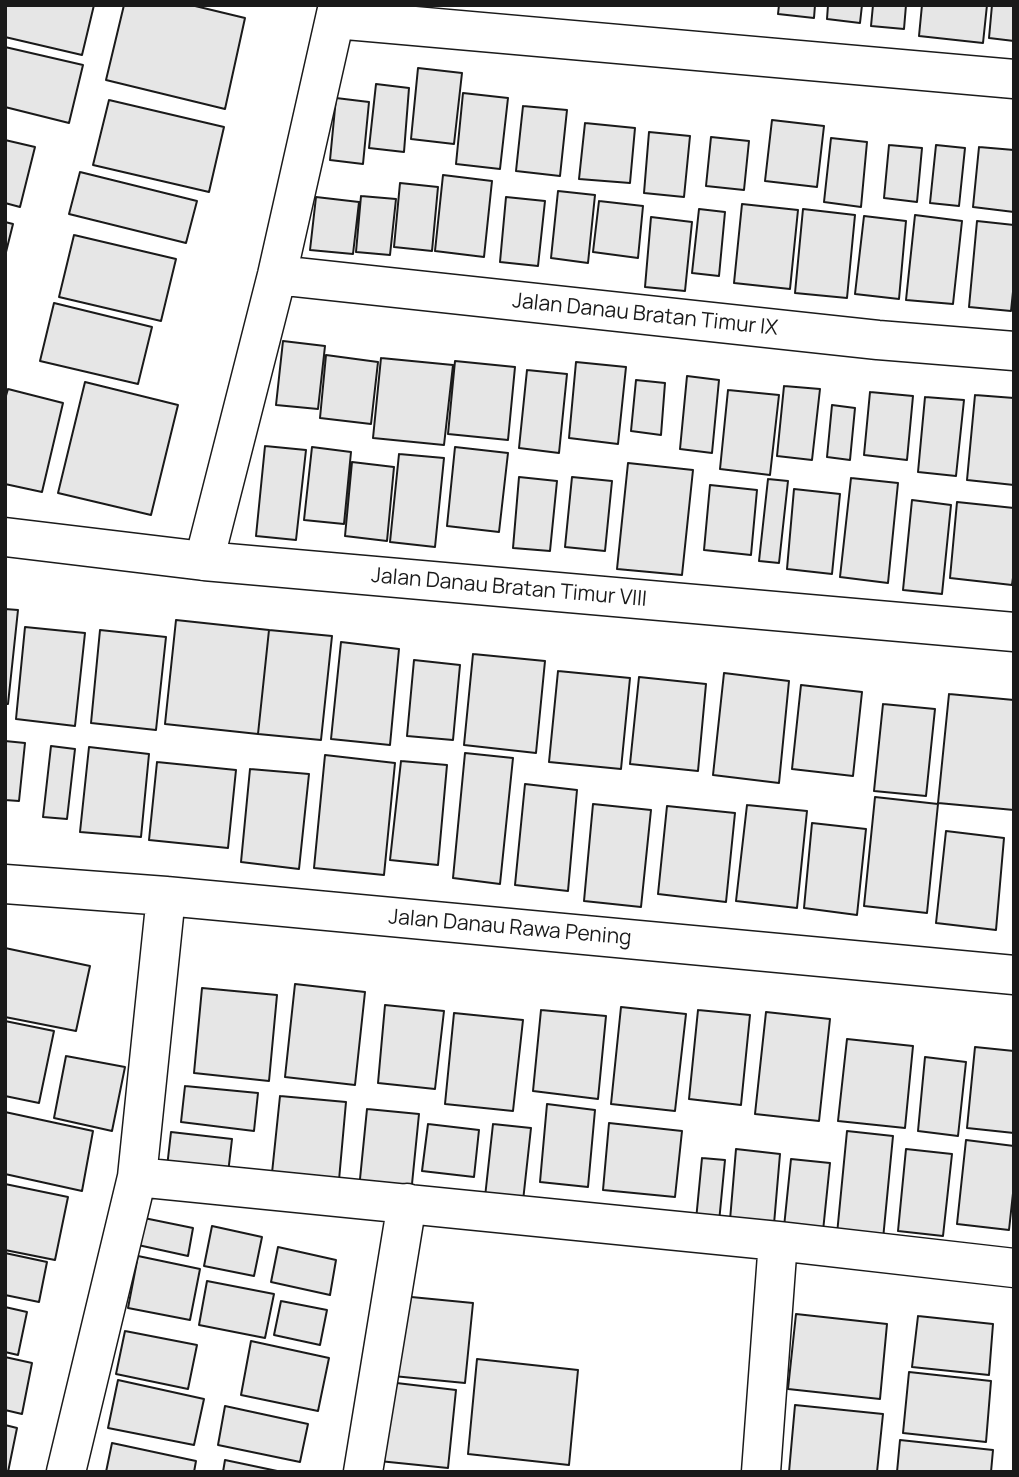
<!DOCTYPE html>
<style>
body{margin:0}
#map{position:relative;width:1019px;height:1477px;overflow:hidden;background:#fff;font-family:Manrope,sans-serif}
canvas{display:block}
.frame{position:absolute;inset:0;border:7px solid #1a1a1a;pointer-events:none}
</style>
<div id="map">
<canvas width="1019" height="1477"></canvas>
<div class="frame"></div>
</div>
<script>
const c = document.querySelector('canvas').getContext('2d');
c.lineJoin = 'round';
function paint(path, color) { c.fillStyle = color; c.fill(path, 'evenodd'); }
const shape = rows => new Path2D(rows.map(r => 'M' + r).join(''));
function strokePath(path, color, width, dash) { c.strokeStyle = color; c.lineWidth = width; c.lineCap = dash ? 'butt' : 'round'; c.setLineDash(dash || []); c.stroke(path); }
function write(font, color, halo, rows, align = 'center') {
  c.font = font + ' Manrope,sans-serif'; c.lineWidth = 5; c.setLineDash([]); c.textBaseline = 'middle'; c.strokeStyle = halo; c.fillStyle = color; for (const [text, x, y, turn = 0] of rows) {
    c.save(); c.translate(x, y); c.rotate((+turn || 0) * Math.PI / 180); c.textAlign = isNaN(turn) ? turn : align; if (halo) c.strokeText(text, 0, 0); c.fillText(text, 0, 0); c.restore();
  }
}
const building = shape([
 [5,5,94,5,82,55,5,37,5,5],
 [124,5,191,5,245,18,225,109,106,80,124,5],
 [779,5,815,5,814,18,778,14,779,5],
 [828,5,862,5,860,23,827,19,828,5],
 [873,5,906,5,904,29,871,26,873,5],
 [922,5,987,5,983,43,919,36,922,5],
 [992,5,1014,5,1014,41,989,38,992,5],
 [5,47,83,65,69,123,5,107,5,47],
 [418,68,462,73,454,144,411,139,418,68],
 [376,84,409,88,404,152,369,148,376,84],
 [463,93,508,98,500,169,456,164,463,93],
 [336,98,369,102,363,164,330,160,336,98],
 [109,100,224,127,209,192,93,165,109,100],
 [523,106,567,110,560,176,516,171,523,106],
 [772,120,824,126,817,187,765,181,772,120],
 [585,123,635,128,630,183,579,179,585,123],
 [649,132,690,136,684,197,644,193,649,132],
 [711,137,749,141,744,190,706,186,711,137],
 [831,138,867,142,861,207,824,202,831,138],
 [5,140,35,147,20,207,5,203,5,140],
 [889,145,922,148,917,202,884,198,889,145],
 [936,145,965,148,959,206,930,203,936,145],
 [979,147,1014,150,1014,212,973,207,979,147],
 [80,172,197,201,186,243,69,214,80,172],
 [443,175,492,181,484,257,435,251,443,175],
 [400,183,438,187,432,251,394,247,400,183],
 [558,191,595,195,588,263,551,258,558,191],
 [361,196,396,199,390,255,356,252,361,196],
 [316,197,359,202,353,254,310,250,316,197],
 [506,197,545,201,538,266,500,262,506,197],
 [599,201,643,206,638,258,593,252,599,201],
 [742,204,798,210,790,289,734,283,742,204],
 [699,209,725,212,719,276,692,273,699,209],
 [803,209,855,215,847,298,795,293,803,209],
 [915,215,962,221,953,304,906,300,915,215],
 [864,216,906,221,899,299,855,294,864,216],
 [651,217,692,222,685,291,645,287,651,217],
 [977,221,1014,225,1014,282,1011,311,969,307,977,221],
 [5,222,13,224,5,256,5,222],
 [74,235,176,259,161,321,59,297,74,235],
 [54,303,152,327,138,384,40,361,54,303],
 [283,341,325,346,318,409,276,405,283,341],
 [326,355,378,362,371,424,320,418,326,355],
 [381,358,453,365,444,445,373,438,381,358],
 [455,361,515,367,508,440,448,434,455,361],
 [576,362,626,367,618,444,569,438,576,362],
 [527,370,567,374,559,453,519,448,527,370],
 [687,376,719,380,712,453,680,449,687,376],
 [636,380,665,383,661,435,631,431,636,380],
 [85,382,178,405,151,515,58,493,85,382],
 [784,386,820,389,812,460,777,456,784,386],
 [8,389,63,403,42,492,5,484,5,399,8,389],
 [728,390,779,395,770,475,720,469,728,390],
 [870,392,913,396,907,460,864,455,870,392],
 [975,395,1014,398,1014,485,967,480,975,395],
 [925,397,964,400,956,476,918,472,925,397],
 [832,405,855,408,850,460,827,457,832,405],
 [265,446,306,450,296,540,256,536,265,446],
 [312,447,351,452,344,524,304,520,312,447],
 [455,447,508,453,499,532,447,526,455,447],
 [399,454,444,458,435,547,390,542,399,454],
 [352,462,394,467,387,541,345,536,352,462],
 [628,463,693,470,682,575,617,569,628,463],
 [519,477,557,481,550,551,513,548,519,477],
 [572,477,612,481,605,551,565,547,572,477],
 [851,478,898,483,888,583,840,577,851,478],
 [768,479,788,481,779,563,759,561,768,479],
 [710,485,757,490,751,555,704,550,710,485],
 [794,489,840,494,832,574,787,569,794,489],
 [912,500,951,505,942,594,903,590,912,500],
 [957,502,1014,508,1014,571,1012,585,950,578,957,502],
 [5,609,18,610,8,704,5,704,5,609],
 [176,620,269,630,258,734,165,724,176,620],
 [25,627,85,633,75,726,16,719,25,627],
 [100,630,166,637,156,730,91,723,100,630],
 [269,630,332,636,321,740,258,734,269,630],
 [341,642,399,649,390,745,331,739,341,642],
 [473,654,545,661,536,753,464,745,473,654],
 [414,660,460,665,453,740,407,736,414,660],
 [558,671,630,678,621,769,549,762,558,671],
 [724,673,789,681,779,783,713,775,724,673],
 [639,677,706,684,698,771,630,764,639,677],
 [801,685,862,692,853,776,792,769,801,685],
 [949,694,1014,700,1014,810,938,803,949,694],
 [883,704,935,709,926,796,874,791,883,704],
 [5,741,25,743,19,801,5,800,5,741],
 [51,746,75,749,67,819,43,817,51,746],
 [89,747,149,754,141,837,80,832,89,747],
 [465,753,513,758,500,884,453,878,465,753],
 [325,755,395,763,384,875,314,868,325,755],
 [401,761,447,765,438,865,390,860,401,761],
 [157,762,236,770,228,848,149,840,157,762],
 [250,769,309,774,299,869,241,862,250,769],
 [525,784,577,790,568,891,515,885,525,784],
 [875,797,938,804,927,913,864,906,875,797],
 [593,804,651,810,641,907,584,901,593,804],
 [747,805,807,811,797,908,736,901,747,805],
 [667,806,735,813,726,902,658,894,667,806],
 [812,823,866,829,857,915,804,908,812,823],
 [946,831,1004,838,996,930,936,923,946,831],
 [5,948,90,966,76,1031,5,1017,5,948],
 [295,984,365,992,355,1085,285,1077,295,984],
 [202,988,277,995,269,1081,194,1073,202,988],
 [385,1005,444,1011,435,1089,378,1083,385,1005],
 [621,1007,686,1014,675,1111,611,1104,621,1007],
 [541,1010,606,1016,598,1099,533,1091,541,1010],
 [698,1010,750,1015,741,1105,689,1099,698,1010],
 [766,1012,830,1019,819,1121,755,1114,766,1012],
 [454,1013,523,1020,513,1111,445,1104,454,1013],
 [5,1021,54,1031,39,1103,5,1096,5,1021],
 [847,1039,913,1046,905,1128,838,1121,847,1039],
 [975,1047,1014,1051,1014,1133,967,1128,975,1047],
 [66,1056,125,1067,112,1131,54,1118,66,1056],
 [925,1057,966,1062,958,1136,918,1131,925,1057],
 [185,1086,258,1093,254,1131,181,1122,185,1086],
 [280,1096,346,1102,339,1180,272,1173,280,1096],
 [547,1104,595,1110,588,1187,540,1182,547,1104],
 [367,1109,419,1114,411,1194,359,1189,367,1109],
 [5,1112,93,1131,82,1191,5,1174,5,1112],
 [609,1123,682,1131,675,1197,603,1190,609,1123],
 [428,1124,479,1130,474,1177,422,1171,428,1124],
 [493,1124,531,1128,523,1201,485,1197,493,1124],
 [847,1131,893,1136,883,1239,837,1234,847,1131],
 [171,1132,232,1139,227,1182,166,1176,171,1132],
 [966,1140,1014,1146,1014,1184,1009,1230,957,1224,966,1140],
 [736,1149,780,1154,774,1224,730,1220,736,1149],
 [906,1149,952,1154,943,1236,898,1231,906,1149],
 [702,1158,725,1160,719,1222,696,1220,702,1158],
 [791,1159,830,1163,823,1231,784,1227,791,1159],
 [5,1184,68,1197,55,1260,5,1250,5,1184],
 [144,1218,193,1228,188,1256,138,1245,144,1218],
 [212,1226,262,1237,254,1276,204,1266,212,1226],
 [278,1247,336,1260,330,1295,271,1282,278,1247],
 [5,1253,47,1262,39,1302,5,1295,5,1253],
 [138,1256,200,1269,190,1320,128,1308,138,1256],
 [207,1281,274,1294,265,1338,199,1325,207,1281],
 [401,1296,473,1303,465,1383,393,1376,401,1296],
 [281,1301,327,1310,320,1345,274,1335,281,1301],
 [5,1307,27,1312,18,1355,5,1352,5,1307],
 [796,1314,887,1324,880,1399,788,1389,796,1314],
 [918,1316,993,1324,989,1375,912,1367,918,1316],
 [125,1331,197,1345,188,1389,116,1374,125,1331],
 [251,1341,329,1358,318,1411,241,1395,251,1341],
 [5,1357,32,1363,22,1414,5,1410,5,1357],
 [477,1359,578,1370,569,1465,468,1454,477,1359],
 [909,1372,991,1381,986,1442,903,1433,909,1372],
 [118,1380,204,1399,194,1445,108,1428,118,1380],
 [388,1382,456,1390,448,1468,379,1461,388,1382],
 [795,1405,883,1414,877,1472,789,1472,795,1405],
 [225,1406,308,1424,300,1462,218,1445,225,1406],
 [5,1425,17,1428,8,1472,5,1472,5,1425],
 [900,1440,993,1450,991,1472,897,1472,900,1440],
 [112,1443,196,1461,194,1472,106,1472,112,1443],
 [225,1460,282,1472,223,1472,225,1460]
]);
paint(building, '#e6e6e6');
strokePath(building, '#1a1a1a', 2);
const street = shape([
 [335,19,1014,79],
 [277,275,878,340,1014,351],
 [5,537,204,561,1014,632],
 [204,561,277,275,338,5],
 [5,884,166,896,1014,975],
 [137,1177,778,1241,1014,1268],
 [66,1472,137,1177,166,896],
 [363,1472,407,1203],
 [761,1472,778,1241]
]);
strokePath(street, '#1a1a1a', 41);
strokePath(street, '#fff', 38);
write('21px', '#1a1a1a', '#fff', [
 ["Jalan Danau Bratan Timur IX",645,315,6],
 ["Jalan Danau Bratan Timur VIII",509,588,5],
 ["Jalan Danau Rawa Pening",510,928,5]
]);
</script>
